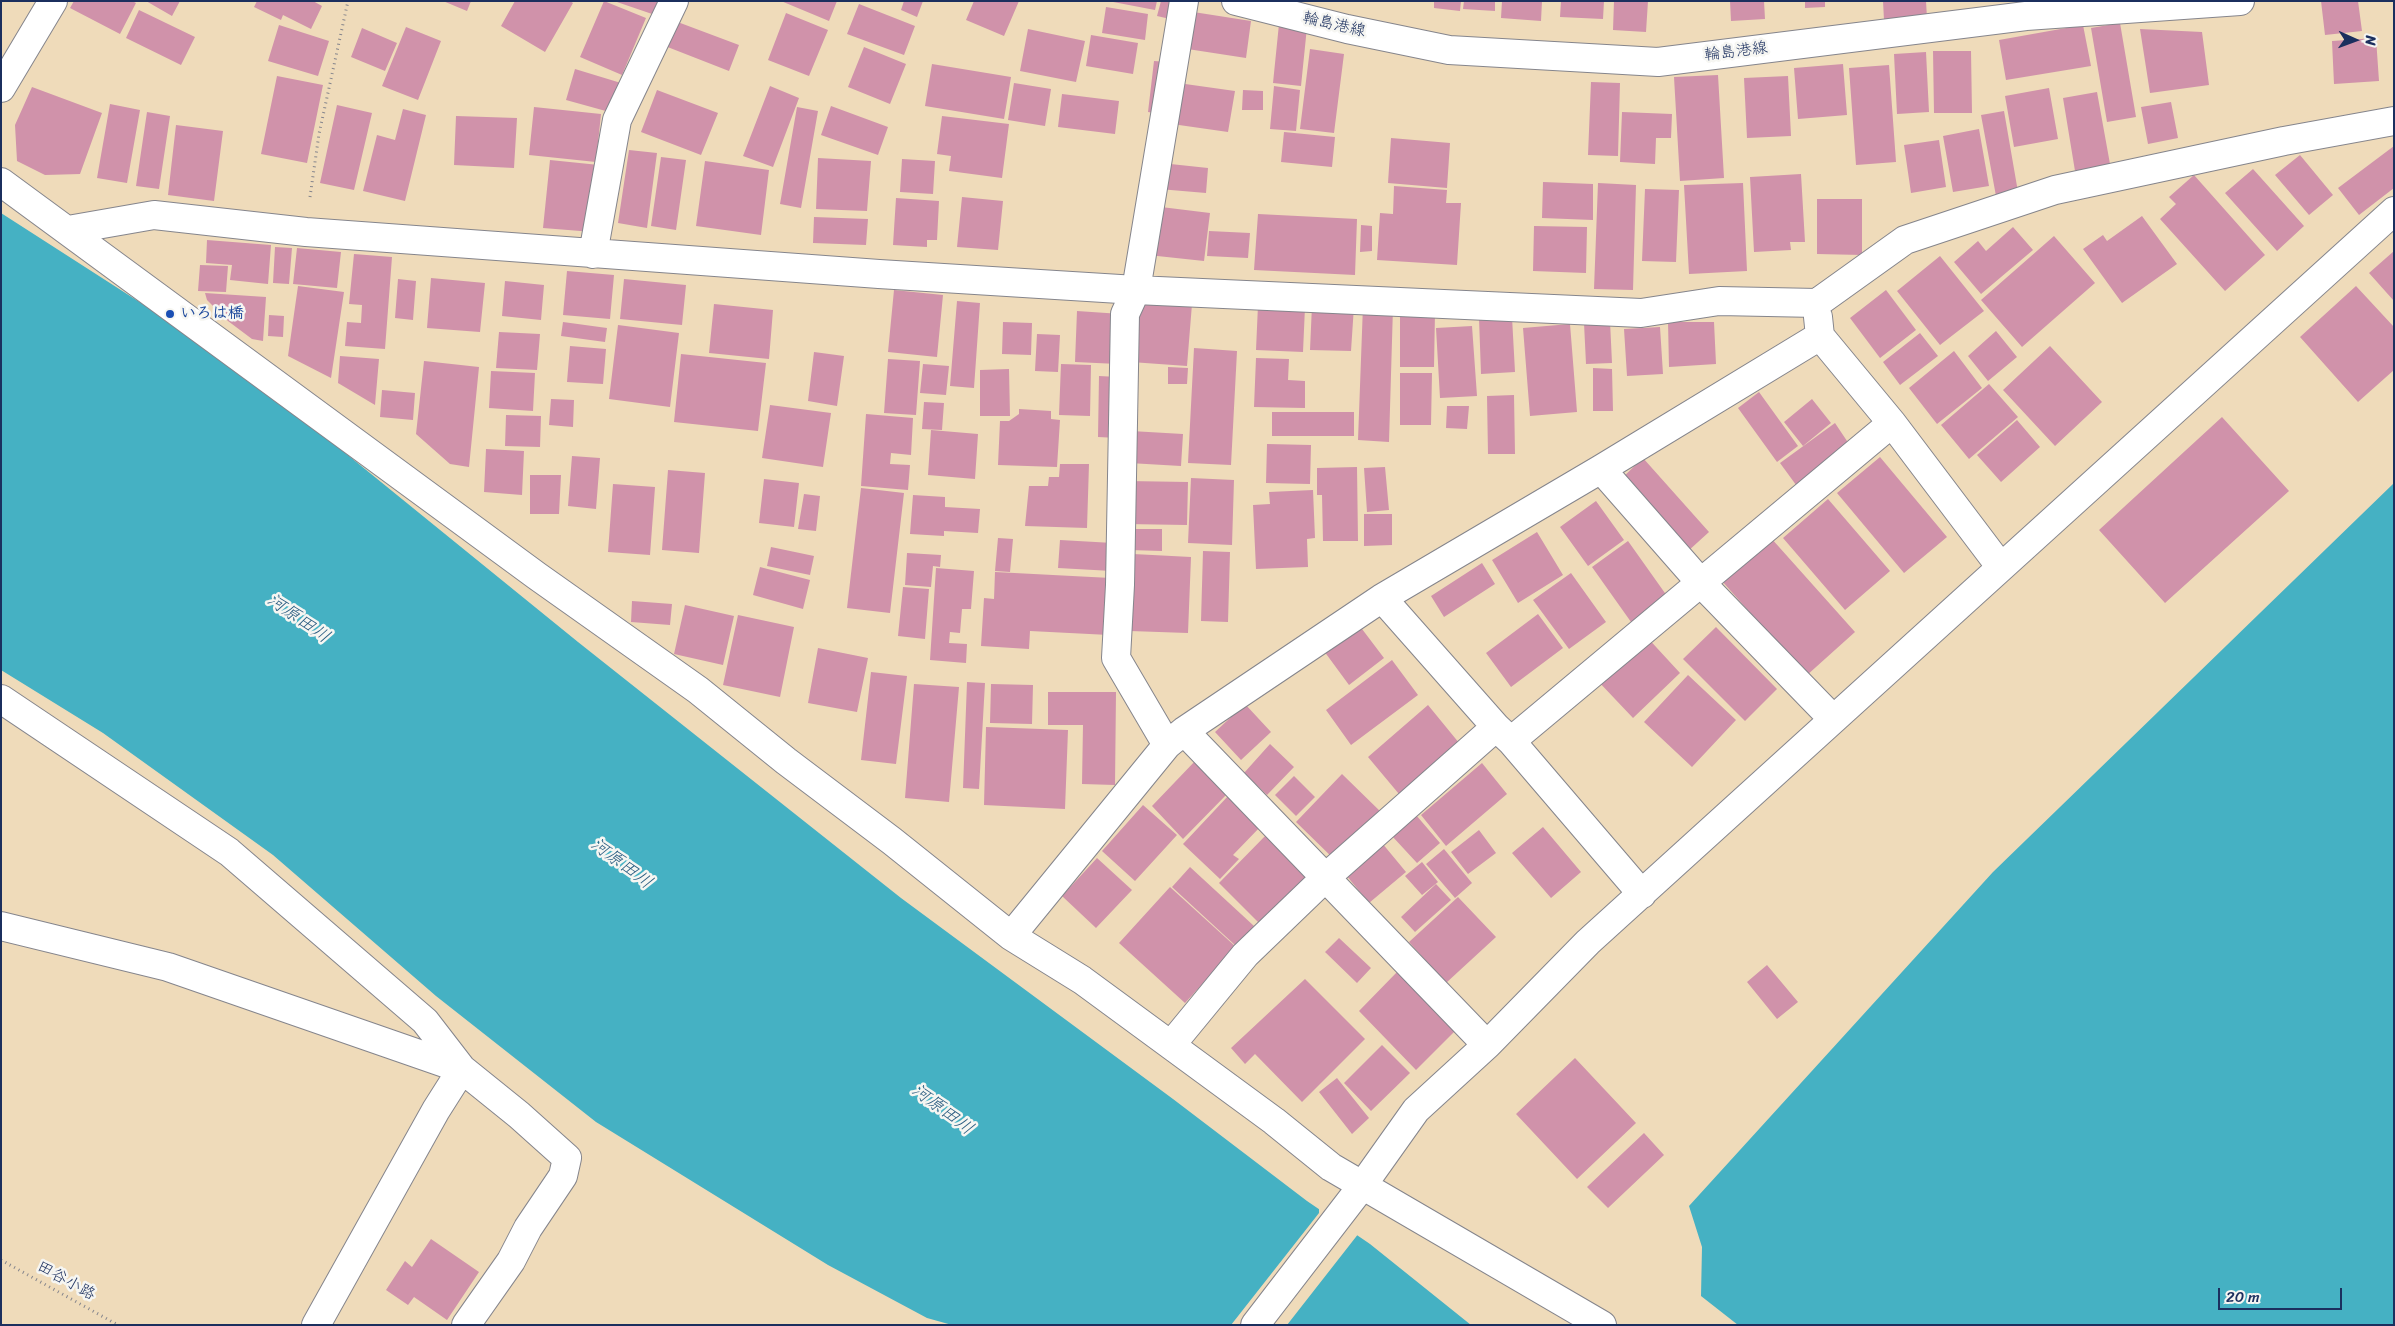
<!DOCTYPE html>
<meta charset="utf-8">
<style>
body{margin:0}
#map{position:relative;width:2395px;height:1326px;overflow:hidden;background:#efdbba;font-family:Sriracha,sans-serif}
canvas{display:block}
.frame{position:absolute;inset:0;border:2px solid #1b2f5e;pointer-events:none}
.north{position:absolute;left:2330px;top:15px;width:50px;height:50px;-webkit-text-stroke:4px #f6f6f2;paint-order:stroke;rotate:92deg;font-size:14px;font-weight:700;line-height:20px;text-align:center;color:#1b2f5e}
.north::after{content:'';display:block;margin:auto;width:18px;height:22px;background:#1b2f5e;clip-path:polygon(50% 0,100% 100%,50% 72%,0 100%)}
.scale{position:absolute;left:2218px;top:1288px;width:124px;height:22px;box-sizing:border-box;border:2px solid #1b2f5e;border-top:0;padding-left:6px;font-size:15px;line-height:18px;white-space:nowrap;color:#1b2f5e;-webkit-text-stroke:4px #f6f6f2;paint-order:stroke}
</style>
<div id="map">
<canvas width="2395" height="1326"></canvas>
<div class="frame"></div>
<div class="north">N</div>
<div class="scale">20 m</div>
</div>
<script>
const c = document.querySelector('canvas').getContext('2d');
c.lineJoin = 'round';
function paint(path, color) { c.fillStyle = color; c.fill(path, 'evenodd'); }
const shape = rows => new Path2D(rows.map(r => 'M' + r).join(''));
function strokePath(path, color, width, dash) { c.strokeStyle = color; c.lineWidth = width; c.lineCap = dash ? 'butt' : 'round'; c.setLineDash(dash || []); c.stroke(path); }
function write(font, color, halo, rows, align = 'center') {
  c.font = font + ' Sriracha,"Klee One",sans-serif'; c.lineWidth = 5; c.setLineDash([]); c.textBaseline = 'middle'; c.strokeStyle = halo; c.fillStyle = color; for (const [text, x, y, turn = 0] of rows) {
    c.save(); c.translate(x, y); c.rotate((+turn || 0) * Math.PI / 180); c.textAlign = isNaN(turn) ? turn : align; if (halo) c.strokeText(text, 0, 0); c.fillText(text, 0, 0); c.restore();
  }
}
paint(shape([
 [1,213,197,339,296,413,578,642,901,898,1173,1099,1307,1201,1370,1244,1471,1325,952,1325,927,1318,828,1265,596,1122,436,996,273,855,103,733,1,670],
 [2394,483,2394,1325,1738,1325,1701,1296,1702,1247,1689,1206,1993,872]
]), '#45b1c3');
paint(shape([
 [1319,1207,1359,1233,1287,1325,1231,1325,1319,1213]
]), '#efdbba');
paint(shape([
 [74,1,132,1,136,3,120,34,70,8],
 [146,1,180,1,172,16],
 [257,1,313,1,322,6,311,29,283,15,281,20,254,7],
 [443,1,471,1,467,11],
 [515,1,570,1,573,3,545,52,501,26],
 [604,1,646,18,622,75,580,57],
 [614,1,660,1,655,15],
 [781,1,837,1,829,21],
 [904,1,923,1,917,17,901,10],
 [974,1,1019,1,1004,36,966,20],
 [1108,1,1157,1,1155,10],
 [1161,1,1174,1,1170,19,1157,16],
 [1434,1,1461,1,1460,11,1434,8],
 [1464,1,1495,1,1495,11,1463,9],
 [1502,1,1542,1,1541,21,1501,18],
 [1561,1,1604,1,1603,19,1560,17],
 [1614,1,1648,1,1646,32,1613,30],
 [1730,1,1764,1,1765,19,1731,21],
 [1805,1,1825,1,1825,7,1805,8],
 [1883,1,1926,1,1927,18,1884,20],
 [2321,1,2358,1,2362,31,2325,35],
 [859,4,915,26,904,55,847,34],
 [1106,7,1148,14,1145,40,1102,33],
 [139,10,195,37,181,65,126,38],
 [1187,11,1251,21,1246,58,1181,48],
 [786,13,828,30,809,76,768,60],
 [675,21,739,45,729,71,665,46],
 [2120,23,2136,117,2107,122,2091,28],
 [1279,24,1307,27,1301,86,1273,83],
 [279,25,329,41,318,76,268,61],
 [2083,25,2091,66,2006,80,1999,40],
 [406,27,441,41,418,100,382,86],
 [362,28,397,43,385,71,351,57],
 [1028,29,1085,41,1076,82,1020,71],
 [2140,29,2202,32,2209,85,2150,93],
 [1091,35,1138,43,1133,74,1086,66],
 [2376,38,2379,81,2334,84,2332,41],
 [864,47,906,64,890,104,848,87],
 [1310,49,1344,54,1334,133,1300,129],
 [1933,51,1971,51,1972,113,1934,113],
 [1926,52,1929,112,1897,114,1894,54],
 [1154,61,1168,62,1161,114,1148,112],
 [932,64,1011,77,1004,119,925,106],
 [1843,64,1847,115,1798,119,1794,68],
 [1889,65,1896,162,1856,165,1849,68],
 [575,69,621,83,613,113,566,100],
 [1718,75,1724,178,1680,181,1674,77],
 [277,76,323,85,307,163,261,154],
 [1788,76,1791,136,1747,138,1744,78],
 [1591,82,1620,83,1618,156,1588,155],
 [1014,83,1051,89,1045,126,1008,120],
 [1178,83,1235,91,1228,132,1172,124],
 [770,86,799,98,773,167,743,156],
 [1274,86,1300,90,1296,131,1270,129],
 [32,87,102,113,80,174,45,175,17,161,15,125],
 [2049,88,2058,139,2014,147,2005,96],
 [657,90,718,113,701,155,641,132],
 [1243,90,1263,91,1263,110,1242,110],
 [2097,92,2110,164,2075,171,2063,98],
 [1062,94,1119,101,1115,134,1058,127],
 [2171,102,2178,138,2148,144,2141,107],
 [110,104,140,110,127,183,97,178],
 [337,105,372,113,354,190,320,183],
 [831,106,888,127,878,155,821,135],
 [534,107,601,114,596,162,529,155],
 [797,107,818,111,801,208,780,204],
 [403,109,426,115,405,201,363,191,377,135,395,140],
 [2004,111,2018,192,1996,196,1981,115],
 [147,112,170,116,159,189,136,186],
 [1622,112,1672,114,1671,138,1656,138,1655,164,1620,162],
 [456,116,517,118,514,168,454,165],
 [942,116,1009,124,1002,178,949,171,951,156,937,154],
 [176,125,223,131,214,201,168,195],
 [1979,129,1989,186,1953,192,1943,136],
 [1284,132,1335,137,1332,167,1281,162],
 [1391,138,1450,143,1447,188,1388,183],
 [1939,140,1946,187,1911,193,1904,145],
 [2394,146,2394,188,2359,215,2338,188],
 [629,150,657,153,647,228,618,223],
 [2300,155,2333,195,2309,215,2275,175],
 [661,157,686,160,676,230,651,226],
 [818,158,871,161,867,211,816,209],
 [902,159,935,161,933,194,900,192],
 [550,160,599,165,593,232,543,228],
 [705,161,769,170,761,235,696,226],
 [1161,163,1208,168,1206,193,1159,189],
 [2253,169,2304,226,2277,251,2225,193],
 [1801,174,1805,242,1790,242,1791,250,1754,252,1750,177],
 [2194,175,2265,255,2225,291,2160,219,2176,204,2169,197],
 [1543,182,1593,184,1593,220,1542,218],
 [1598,183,1636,185,1633,290,1594,289],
 [1743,183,1747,271,1689,274,1684,185],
 [1394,186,1447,190,1446,203,1461,203,1457,265,1377,260,1380,213,1393,214],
 [1645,189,1679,190,1676,262,1642,261],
 [962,197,1003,201,998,250,957,247],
 [896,198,939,201,937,240,927,240,927,247,893,245],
 [1817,199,1862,199,1862,255,1817,254],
 [1153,206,1210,213,1204,261,1148,255],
 [1258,214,1357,219,1355,275,1254,270],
 [2142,216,2177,264,2122,303,2083,249,2103,235,2107,241],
 [814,217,868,219,866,245,813,243],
 [1361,225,1372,226,1372,251,1360,252],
 [1534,226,1587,227,1586,273,1533,271],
 [2013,227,2033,250,1981,294,1954,262,1978,241,1986,251],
 [1209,231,1250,233,1248,258,1207,256],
 [2054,236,2095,283,2022,347,1981,300],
 [207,240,271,245,268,284,230,280,232,265,206,263],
 [275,247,292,248,289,284,273,283],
 [297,248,341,252,337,288,293,284],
 [2394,251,2394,301,2369,273],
 [354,254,392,257,385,349,345,346,347,322,361,323,362,305,349,304],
 [1940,256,1984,311,1940,345,1897,291],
 [200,265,228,266,226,292,198,291],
 [567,271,614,275,610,319,563,315],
 [431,278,485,283,480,332,427,328],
 [398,279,416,281,413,320,395,318],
 [624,279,686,285,682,325,620,319],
 [505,281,544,285,541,320,502,316],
 [298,286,344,292,331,378,288,356],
 [2356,286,2394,327,2394,370,2358,402,2300,337],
 [894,290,943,295,937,357,888,352],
 [1886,290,1916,330,1880,358,1850,318],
 [205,293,266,297,263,341,252,339,228,321,207,300],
 [1136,300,1192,304,1187,366,1131,362],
 [957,301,980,303,974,388,950,386],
 [714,304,773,310,769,359,709,353],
 [1258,305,1305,307,1303,352,1256,350],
 [1312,305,1354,306,1351,351,1310,350],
 [1363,305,1393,307,1389,442,1358,440],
 [1077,311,1121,314,1118,364,1075,362],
 [1400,312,1435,312,1434,367,1400,367],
 [269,315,284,316,283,337,268,336],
 [1512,317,1515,372,1481,374,1479,318],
 [1610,321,1612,363,1586,364,1584,323],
 [563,322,607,328,605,342,561,336],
 [1003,322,1032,323,1031,355,1002,354],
 [1668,322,1714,322,1716,364,1669,367],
 [1570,324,1577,412,1530,416,1523,328],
 [618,325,679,333,670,407,609,399],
 [1472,326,1477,396,1440,398,1436,328],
 [1660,327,1663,374,1627,376,1624,329],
 [1996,331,2017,357,1988,381,1968,356],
 [499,332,540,334,537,370,496,368],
 [1920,333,1938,356,1900,385,1883,362],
 [1037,334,1060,335,1058,372,1035,371],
 [570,346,606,349,603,384,567,382],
 [2050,346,2102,402,2055,446,2003,390],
 [1194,348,1237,351,1231,465,1188,463],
 [1954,351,1982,388,1937,424,1909,388],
 [814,352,844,356,837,406,808,401],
 [681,354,766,363,758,431,674,422],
 [340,356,379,359,375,405,338,383],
 [1256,358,1289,359,1288,380,1305,381,1305,408,1254,407],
 [888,359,920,361,916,415,884,413],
 [424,361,479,367,469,467,450,464,416,434],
 [923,364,949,366,946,395,920,393],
 [1061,364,1091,365,1090,416,1059,415],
 [1168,367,1188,368,1187,384,1168,384],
 [1593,368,1612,369,1613,411,1593,411],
 [1009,369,1010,416,980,416,980,370],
 [491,371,535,373,533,411,489,408],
 [1400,373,1432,373,1431,425,1400,425],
 [1099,376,1118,377,1118,438,1098,437],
 [1989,384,2018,417,1969,459,1941,425],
 [382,390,415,393,413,420,380,417],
 [1759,392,1798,446,1777,462,1738,408],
 [1514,395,1515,454,1488,454,1487,396],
 [551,399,574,400,573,427,549,425],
 [1812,399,1831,423,1803,446,1784,422],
 [924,402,944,403,942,430,922,429],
 [770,405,831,413,823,467,762,458],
 [1447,406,1469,406,1467,429,1446,428],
 [1019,409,1051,411,1051,419,1060,420,1057,467,998,465,1000,421,1009,421,1019,414],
 [1272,412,1354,412,1354,436,1272,436],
 [866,414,913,418,911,455,891,453,890,464,910,465,908,490,861,486],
 [506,415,541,416,540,447,505,446],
 [2222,417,2289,491,2165,603,2099,530],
 [2017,420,2040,447,2001,482,1977,455],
 [1835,423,1853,450,1799,489,1780,463],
 [931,430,978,434,975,479,928,475],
 [1131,431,1183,434,1181,466,1129,463],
 [1267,444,1311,445,1310,484,1266,483],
 [486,449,524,451,522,495,484,492],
 [572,456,600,458,596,509,568,506],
 [1880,457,1947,537,1904,573,1837,493],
 [1643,458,1709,532,1687,552,1621,479],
 [1060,464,1089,464,1087,528,1025,526,1029,486,1048,486,1049,477,1059,477],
 [1357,467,1358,541,1323,541,1322,495,1317,495,1317,468],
 [1385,467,1389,510,1367,512,1364,468],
 [668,470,705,473,699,553,662,550],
 [530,475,561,475,559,514,530,514],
 [1191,478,1234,480,1232,545,1188,543],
 [764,479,799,483,794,527,759,523],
 [1127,481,1188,482,1187,525,1125,524],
 [613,484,655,487,650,555,608,552],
 [861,488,904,493,890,613,847,608],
 [1313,490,1315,538,1307,539,1308,567,1256,569,1253,505,1270,504,1269,492],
 [804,494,820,496,816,531,798,529],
 [913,495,945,497,945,507,980,509,978,533,944,531,944,536,910,534],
 [1828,499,1890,571,1845,610,1783,538],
 [1596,501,1624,540,1588,566,1560,527],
 [1364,514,1392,514,1392,545,1364,546],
 [1129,529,1162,529,1162,551,1129,550],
 [1537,532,1563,575,1518,603,1492,560],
 [998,538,1013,539,1010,572,995,571],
 [1771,538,1855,632,1806,676,1722,581],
 [1060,540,1113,543,1112,571,1058,568],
 [1628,541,1672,603,1636,629,1592,567],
 [771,547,814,556,810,575,767,566],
 [1203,551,1230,552,1228,622,1201,621],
 [907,553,941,555,940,567,933,566,931,587,905,585],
 [1133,554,1191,557,1188,633,1130,631],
 [1482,563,1495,584,1444,617,1431,596],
 [760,567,810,580,803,609,753,595],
 [936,568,974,571,971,609,962,609,960,633,950,632,949,643,967,644,966,663,930,660],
 [995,572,1111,578,1109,635,1030,631,1029,649,981,646,984,598,994,599],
 [1571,573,1606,622,1569,649,1533,600],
 [903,587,929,589,925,639,898,636],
 [632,601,672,604,670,625,631,622],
 [685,605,734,616,723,665,674,654],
 [1538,614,1563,648,1511,687,1486,653],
 [738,615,794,627,780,697,723,685],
 [1359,625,1384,658,1349,685,1324,651],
 [1716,627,1777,689,1745,721,1683,659],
 [1645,635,1680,673,1633,718,1597,680],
 [818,648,868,658,857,712,808,703],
 [1392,660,1418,695,1351,745,1326,710],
 [871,672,907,676,896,764,861,760],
 [1688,675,1736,720,1692,767,1644,722],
 [967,682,985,683,979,789,963,788],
 [914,684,959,687,949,802,905,798],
 [991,684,1033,685,1032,724,990,723],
 [1048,692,1116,692,1115,785,1082,784,1083,725,1048,725],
 [1245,704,1271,732,1241,760,1215,732],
 [1428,705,1464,749,1404,800,1368,757],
 [986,727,1068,730,1065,809,984,805],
 [1270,744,1294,767,1267,795,1244,773],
 [1197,759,1229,792,1183,839,1152,806],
 [1482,763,1507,794,1446,846,1421,815],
 [1342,774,1384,815,1338,863,1296,822],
 [1294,776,1315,797,1296,816,1275,795],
 [1229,795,1262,825,1233,855,1239,859,1220,879,1183,844],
 [1143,805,1177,835,1135,881,1102,851],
 [1416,815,1440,843,1417,863,1392,836],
 [1543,827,1581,872,1551,898,1512,853],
 [1479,830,1496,853,1468,874,1451,852],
 [1270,831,1314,875,1263,927,1219,883],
 [1382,843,1406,872,1369,903,1346,875],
 [1444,849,1472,883,1455,898,1426,864],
 [1097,858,1132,890,1096,928,1062,896],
 [1422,862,1438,882,1422,895,1405,876],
 [1190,867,1254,926,1236,946,1172,887],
 [1436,884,1451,900,1415,932,1401,917],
 [1170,887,1236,947,1185,1003,1119,943],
 [1458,897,1496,937,1446,983,1409,942],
 [1339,938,1371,968,1357,983,1325,952],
 [1767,965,1798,1002,1777,1019,1747,982],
 [1397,972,1455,1031,1416,1070,1359,1011],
 [1305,979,1365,1039,1302,1102,1255,1054,1245,1064,1231,1048],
 [1382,1045,1410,1073,1371,1111,1344,1083],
 [1575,1058,1636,1123,1577,1179,1516,1114],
 [1337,1078,1369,1118,1352,1134,1319,1092],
 [1644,1133,1664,1155,1608,1208,1587,1187],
 [431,1239,479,1272,447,1320,414,1297,408,1305,386,1290,405,1261,412,1267]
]), '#d092aa');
const minor = shape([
 [1,88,53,1],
 [1,182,537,576,698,690,786,761,892,841,1011,936,1082,980,1274,1121,1331,1167,1602,1325],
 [68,230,154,215,306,232,879,274,1136,290,1641,313,1719,301,1817,303,1905,240,2055,190,2284,141,2394,121],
 [593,254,617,120,674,1],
 [1818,317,1820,336,1892,423,2000,566],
 [1601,469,1701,583,1833,719],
 [1382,598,1496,727,1511,741,1642,894],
 [1,699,229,852,425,1021,462,1069,519,1115,567,1158,563,1176,528,1228,511,1261,466,1325],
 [1184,731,1487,1045],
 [1511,741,1892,423],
 [1167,745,1116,658,1120,585,1125,314,1136,290,1184,1],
 [1,926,168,967,462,1069],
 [1011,936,1167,745,1184,731,1382,598,1601,469,1820,336],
 [1171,1045,1245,955,1325,878,1496,727],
 [316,1325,436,1110,462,1069],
 [1255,1325,1362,1186,1416,1110,1487,1045,1588,942,2394,211]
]);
const major = shape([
 [1236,1,1347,29,1449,50,1658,62,2026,16,2240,1]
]);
strokePath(minor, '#85858c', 30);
strokePath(major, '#85858c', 30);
strokePath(shape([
 [310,197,319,134,348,1],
 [1,1260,118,1325]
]), '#85858c', 3, [1, 4]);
strokePath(minor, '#fff', 28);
strokePath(major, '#fff', 28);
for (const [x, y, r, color] of [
 [170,314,5,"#1a4fb4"]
]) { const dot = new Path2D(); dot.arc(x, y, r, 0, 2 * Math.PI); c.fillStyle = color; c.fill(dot); strokePath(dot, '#f6f6f2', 2); }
write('16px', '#1b2f5e', '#f6f6f2', [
 ["輪島港線",1334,25,13],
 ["輪島港線",1736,52,-7],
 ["田谷小路",66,1281,29]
]);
write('bold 16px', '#164399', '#f6f6f2', [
 ["いろは橋",180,314]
], 'left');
write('italic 18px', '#2a5c81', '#f6f6f2', [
 ["河原田川",298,619,35],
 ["河原田川",621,864,37],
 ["河原田川",942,1110,37]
]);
</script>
